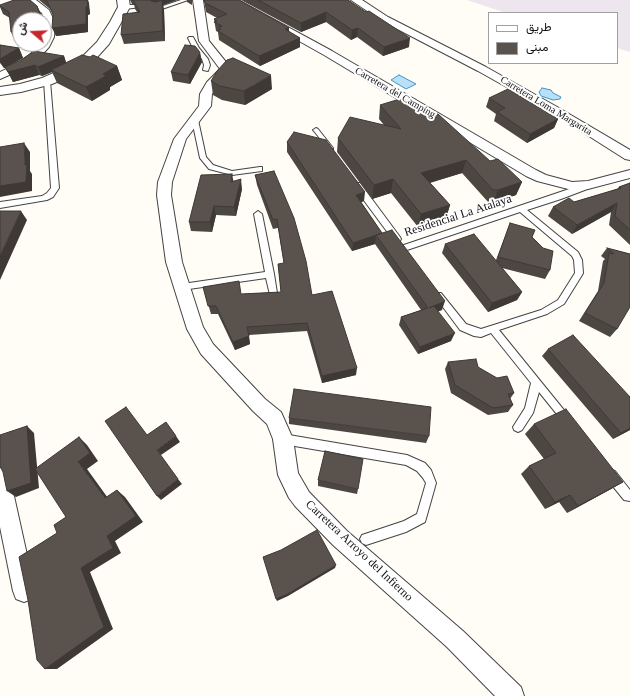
<!DOCTYPE html>
<meta charset="utf-8">
<style>
body{margin:0}
#map{position:relative;width:630px;height:696px;overflow:hidden;background:#fffdf5;font-family:"Times New Roman",Vazirmatn,serif}
canvas{display:block}
.legend{position:absolute;left:488px;top:12px;width:130px;height:52px;box-sizing:border-box;background:#fff;border:1px solid #a0a0a0;margin:0;padding:5px 7px;list-style:none;font-size:12px;color:#111}
.legend li{display:flex;align-items:center;gap:8px;height:20px}
.legend b{width:20px;border:1px solid #a0a0a0}
.north{position:absolute;left:12px;top:12px;width:40px;height:40px;box-sizing:border-box;background:#fff;border:1px solid #a0a0a0;border-radius:50%;rotate:289deg;font-size:11px;font-weight:700;line-height:16px;text-align:center;color:#111}
.north::after{content:'';display:block;margin:auto;width:14px;height:18px;background:#c4262e;clip-path:polygon(50% 0,100% 100%,50% 72%,0 100%)}
</style>
<div id="map">
<canvas width="630" height="696"></canvas>
<ul class="legend">
<li><b style="height:5px;background:#fff"></b>طريق</li>
<li><b style="height:11px;background:#5a524d"></b>مبنى</li>
</ul>
<div class="north">ش</div>
</div>
<script>
const c = document.querySelector('canvas').getContext('2d');
c.lineJoin = 'round';
function paint(path, color) { c.fillStyle = color; c.fill(path, 'evenodd'); }
const shape = rows => new Path2D(rows.map(r => 'M' + r).join(''));
function strokePath(path, color, width, dash) { c.strokeStyle = color; c.lineWidth = width; c.lineCap = dash ? 'butt' : 'round'; c.setLineDash(dash || []); c.stroke(path); }
function write(font, color, halo, rows, align = 'center') {
  c.font = font + ' "Times New Roman",serif'; c.lineWidth = 4; c.setLineDash([]); c.textBaseline = 'middle'; c.strokeStyle = halo; c.fillStyle = color; for (const [text, x, y, turn = 0] of rows) {
    c.save(); c.translate(x, y); c.rotate((+turn || 0) * Math.PI / 180); c.textAlign = isNaN(turn) ? turn : align; if (halo) c.strokeText(text, 0, 0); c.fillText(text, 0, 0); c.restore();
  }
}
paint(shape([
 [467,0,630,0,630,52,617,48,617,13,506,13]
]), '#eee6ef');
const water = shape([
 [399,75,416,84,406,89,391,80,399,75],
 [542,88,551,90,553,93,561,97,560,99,553,100,541,96,539,92,542,88]
]);
paint(water, '#b9e0f7');
strokePath(water, '#3f96cf', 1);
const service = shape([
 [143,0,147,0,146,5,142,7,124,9,121,7,124,5,139,5,142,3,143,0],
 [181,0,188,0,159,10,154,9,181,0],
 [189,37,193,37,199,48,208,59,210,65,208,71,203,70,204,65,202,59,193,48,188,38,189,37],
 [47,79,50,81,59,188,53,197,47,200,0,208,0,202,42,196,47,193,51,188,44,81,47,79],
 [193,119,198,120,206,157,213,165,232,171,260,167,262,167,262,171,232,175,209,169,200,158,192,120,193,119],
 [316,128,318,129,333,148,333,150,329,150,314,131,313,130,316,128],
 [354,183,360,183,400,237,401,239,400,241,394,241,354,187,354,183],
 [584,184,590,184,591,186,590,188,561,199,527,210,578,252,582,260,583,273,582,275,564,304,547,314,499,330,572,420,570,423,567,425,564,423,539,392,533,413,522,430,518,432,514,430,513,427,525,408,531,383,491,333,481,337,474,336,460,330,434,295,435,293,441,293,466,324,481,329,541,310,558,300,575,273,574,260,572,256,520,212,404,251,400,248,401,246,584,184],
 [258,211,262,214,274,274,277,293,276,295,270,295,266,278,182,290,179,289,178,287,182,284,265,272,254,214,258,211],
 [283,434,407,455,425,463,431,470,436,483,425,522,406,532,366,545,362,543,360,539,362,535,404,521,417,514,426,483,423,478,417,471,406,465,283,444,279,442,278,439,279,436,283,434],
 [611,470,615,471,630,490,630,501,624,500,607,479,606,475,607,471,611,470]
]);
const minor = shape([
 [25,0,36,0,49,10,55,23,54,37,49,47,39,58,25,68,0,79,0,72,17,64,31,54,40,44,44,44,45,23,42,13,25,0],
 [193,0,203,0,209,41,230,67,229,72,218,84,212,94,211,106,186,139,172,182,171,195,182,262,203,327,213,344,265,399,281,412,293,439,298,473,309,492,347,531,463,631,521,687,524,696,495,696,447,647,333,545,295,506,289,498,278,475,273,439,267,424,253,411,201,354,187,329,166,262,157,195,158,182,174,139,199,106,200,94,207,82,220,69,199,41,193,0],
 [226,0,238,0,332,51,536,170,546,175,572,182,588,181,630,170,630,178,588,189,572,190,537,181,526,176,324,55,226,0],
 [351,0,362,0,388,17,486,67,559,108,630,150,630,160,625,159,551,112,478,71,382,21,351,0],
 [0,468,7,471,10,478,35,591,32,599,24,602,16,599,13,591,0,527,0,468]
]);
const tertiary = shape([
 [117,0,129,0,130,7,109,44,91,64,82,71,52,84,21,92,0,95,0,87,20,84,42,78,72,65,81,58,97,42,110,22,118,7,117,0]
]);
strokePath(service, '#444', 2);
strokePath(minor, '#444', 2);
strokePath(tertiary, '#444', 2);
paint(service, '#fff');
paint(minor, '#fff');
paint(tertiary, '#fff');
paint(shape([
 [39,0,88,0,90,14,88,15,88,32,56,36,53,15,50,9],
 [130,0,177,0,163,5,164,10,165,41,124,44,121,35,137,12,135,9,134,4,132,4],
 [187,0,192,0,192,5,187,2],
 [204,0,289,32,300,38,300,47,260,66,219,40,218,32,216,31,214,19,217,18,206,12],
 [241,0,348,0,409,47,383,56,357,37,351,40,326,22,301,32],
 [0,5,37,6,41,14,15,41,10,18,3,14,0,7],
 [0,45,19,48,23,58,12,64,64,56,66,63,117,66,122,80,110,87,110,90,92,101,57,83,52,72,42,76,39,75,13,82,10,76,5,68,4,68,0,63],
 [200,53,202,62,190,84,173,81,171,72],
 [211,81,272,89,245,105,222,100,213,95],
 [489,98,558,119,554,128,527,143,494,121,496,114,486,107],
 [380,105,490,161,522,182,516,195,493,203,489,203,462,173,430,183,450,205,446,218,418,227,391,193,372,199,337,152,338,138,384,125,379,119],
 [287,142,364,201,361,202,382,233,442,310,438,311,451,341,418,354,399,325,401,317,421,310,375,244,352,251,287,152],
 [274,171,312,295,356,375,322,383,307,331,249,335,250,344,235,350,218,314,211,314,203,287,241,294,281,292,278,264,284,264,278,228,273,229,257,185,255,175],
 [233,181,242,189,236,216,216,215,212,232,191,231,189,222],
 [630,183,630,245,609,225,611,212,572,234,548,216,553,207,574,202,617,189,619,187],
 [510,223,532,237,550,270,545,279,502,268,522,292,517,300,488,312,442,253,445,244,496,260],
 [607,248,630,254,617,329,610,337,579,321,598,291,603,261,605,259,601,256],
 [548,349,630,397,630,430,613,439,542,356],
 [448,362,478,367,514,393,510,399,513,405,508,412,488,415,451,393,445,369],
 [289,418,429,436,426,443,289,424],
 [534,424,623,482,611,489,567,513,559,502,545,509,521,474,529,466,544,459,525,434],
 [318,480,358,489,357,494,318,486]
]), '#4d4742');
paint(shape([
 [87,0,88,0,89,3,90,14,88,15,88,32,56,36,52,28,86,7],
 [151,0,177,0,163,5,164,10,165,41,163,31,153,8],
 [37,6,41,14,43,20,40,20],
 [326,12,326,22,301,32,301,23],
 [289,28,289,37,285,29],
 [358,28,357,37,351,40,352,30],
 [20,31,20,40,15,41,11,32],
 [300,38,300,47,260,66,259,56],
 [410,38,409,47,383,56,384,47],
 [19,48,23,58,4,68,0,61,0,59],
 [200,53,202,62,190,84,188,75],
 [64,56,67,65,51,70,52,72,42,76,38,67],
 [35,65,39,75,13,82,8,72],
 [117,66,122,80,110,87,110,90,92,101,86,87,103,74],
 [271,75,272,89,245,105,244,91],
 [558,119,554,128,527,143,530,134],
 [24,143,30,152,30,171,32,174,32,191,0,197,0,186,25,165],
 [466,160,462,173,418,186,421,173],
 [232,174,234,184,231,182],
 [241,179,242,189,236,216,234,207],
 [393,179,391,193,372,199,374,185],
 [522,182,516,195,493,203,498,190],
 [365,192,364,201,355,204,356,195],
 [617,203,611,212,572,234,577,225],
 [450,205,446,218,418,227,421,214],
 [214,206,216,215,212,232,210,222],
 [21,211,27,220,0,280,0,256],
 [376,235,375,244,352,251,353,243],
 [522,292,517,300,488,312,492,303],
 [445,301,442,310,426,316,429,308],
 [247,327,250,344,235,350,233,342],
 [455,333,451,341,418,354,420,347],
 [357,368,356,375,322,383,322,376],
 [27,426,34,433,39,488,16,497,7,491],
 [630,428,630,430,613,439,621,433],
 [176,436,180,442,161,455,157,450],
 [79,437,87,445,98,461,87,469,113,505,105,498,78,462],
 [178,479,182,484,161,500,157,496],
 [623,482,611,489,567,513,578,506],
 [117,490,125,497,143,522,115,541,121,553,90,572,113,629,57,669,45,669,81,568,107,536],
 [570,495,559,502,545,509,555,502],
 [336,565,335,568,288,596,277,601,276,599]
]), '#3f3936');
const building = shape([
 [14,0,30,0,37,6,40,15,40,20,20,20,20,31,11,32,9,12,0,6,0,5,14,0],
 [45,0,87,0,88,6,86,7,86,24,52,28,53,14,47,1,45,0],
 [133,0,151,0,151,1,156,2,162,0,163,31,121,35,123,14,140,12,133,0],
 [204,0,239,0,289,28,285,29,300,38,259,56,218,31,221,29,219,27,222,26,214,22,217,21,214,19,227,14,205,3,204,0],
 [258,0,348,0,366,12,369,11,410,38,384,47,358,28,352,30,326,12,301,23,258,0],
 [0,45,19,48,0,59,0,45],
 [185,45,195,46,199,51,200,53,188,75,171,72,185,45],
 [34,51,64,56,38,67,35,65,8,72,5,67,21,60,34,51],
 [82,55,90,57,93,55,117,66,103,74,106,76,86,87,51,70,82,55],
 [233,58,271,75,244,91,220,86,211,81,217,71,227,60,233,58],
 [508,89,558,119,530,134,497,112,505,108,489,98,508,89],
 [403,98,431,115,438,114,490,161,498,159,522,182,498,190,493,190,466,160,421,173,450,205,421,214,393,179,374,185,338,138,350,117,401,129,380,105,403,98],
 [294,132,326,140,365,192,356,195,382,233,353,243,287,142,294,132],
 [24,143,25,165,27,164,26,182,0,186,0,147,24,143],
 [274,171,294,218,306,261,312,295,332,291,357,368,322,376,307,323,247,327,249,336,233,342,216,306,208,306,203,287,239,281,241,294,281,292,278,264,284,263,277,219,273,220,255,175,274,171],
 [232,174,231,182,241,179,234,207,214,206,210,222,189,222,201,175,232,174],
 [630,183,630,230,615,216,617,203,577,225,553,207,569,198,574,202,621,188,619,187,630,183],
 [0,211,21,211,0,256,0,211],
 [510,223,535,230,532,237,543,248,553,251,550,270,498,257,510,223],
 [392,230,445,301,429,308,434,306,455,333,420,347,401,317,428,308,376,235,392,230],
 [474,234,522,292,492,303,445,244,474,234],
 [607,248,630,254,630,307,617,329,585,313,604,283,609,253,614,254,607,248],
 [573,335,630,397,630,428,621,433,548,349,573,335],
 [476,359,478,367,497,378,507,376,514,393,508,394,513,405,493,408,455,385,448,362,476,359],
 [294,389,431,407,429,436,289,418,294,389],
 [126,407,147,435,166,422,176,436,157,450,178,479,157,496,105,421,126,407],
 [566,409,623,482,578,506,570,495,555,502,529,466,556,453,534,424,566,409],
 [27,426,31,483,7,491,3,472,0,466,0,435,27,426],
 [79,437,90,453,78,462,105,498,117,490,136,516,107,536,113,548,81,568,104,627,45,669,37,660,28,600,19,557,57,533,54,525,66,517,35,469,79,437],
 [325,451,363,459,358,489,318,480,325,451],
 [317,530,336,565,288,594,276,599,263,557,281,550,317,530]
]);
paint(building, '#5a524d');
strokePath(building, '#3f3936', 1);
write('10px', '#111', '#fff', [
 ["Carretera del Camping",395,93,30],
 ["Carretera Loma Margarita",546,106,31]
]);
write('12px', '#111', '#fff', [
 ["Residencial La Atalaya",458,216,-18],
 ["Carretera Arroyo del Infierno",359,551,43]
]);
</script>
